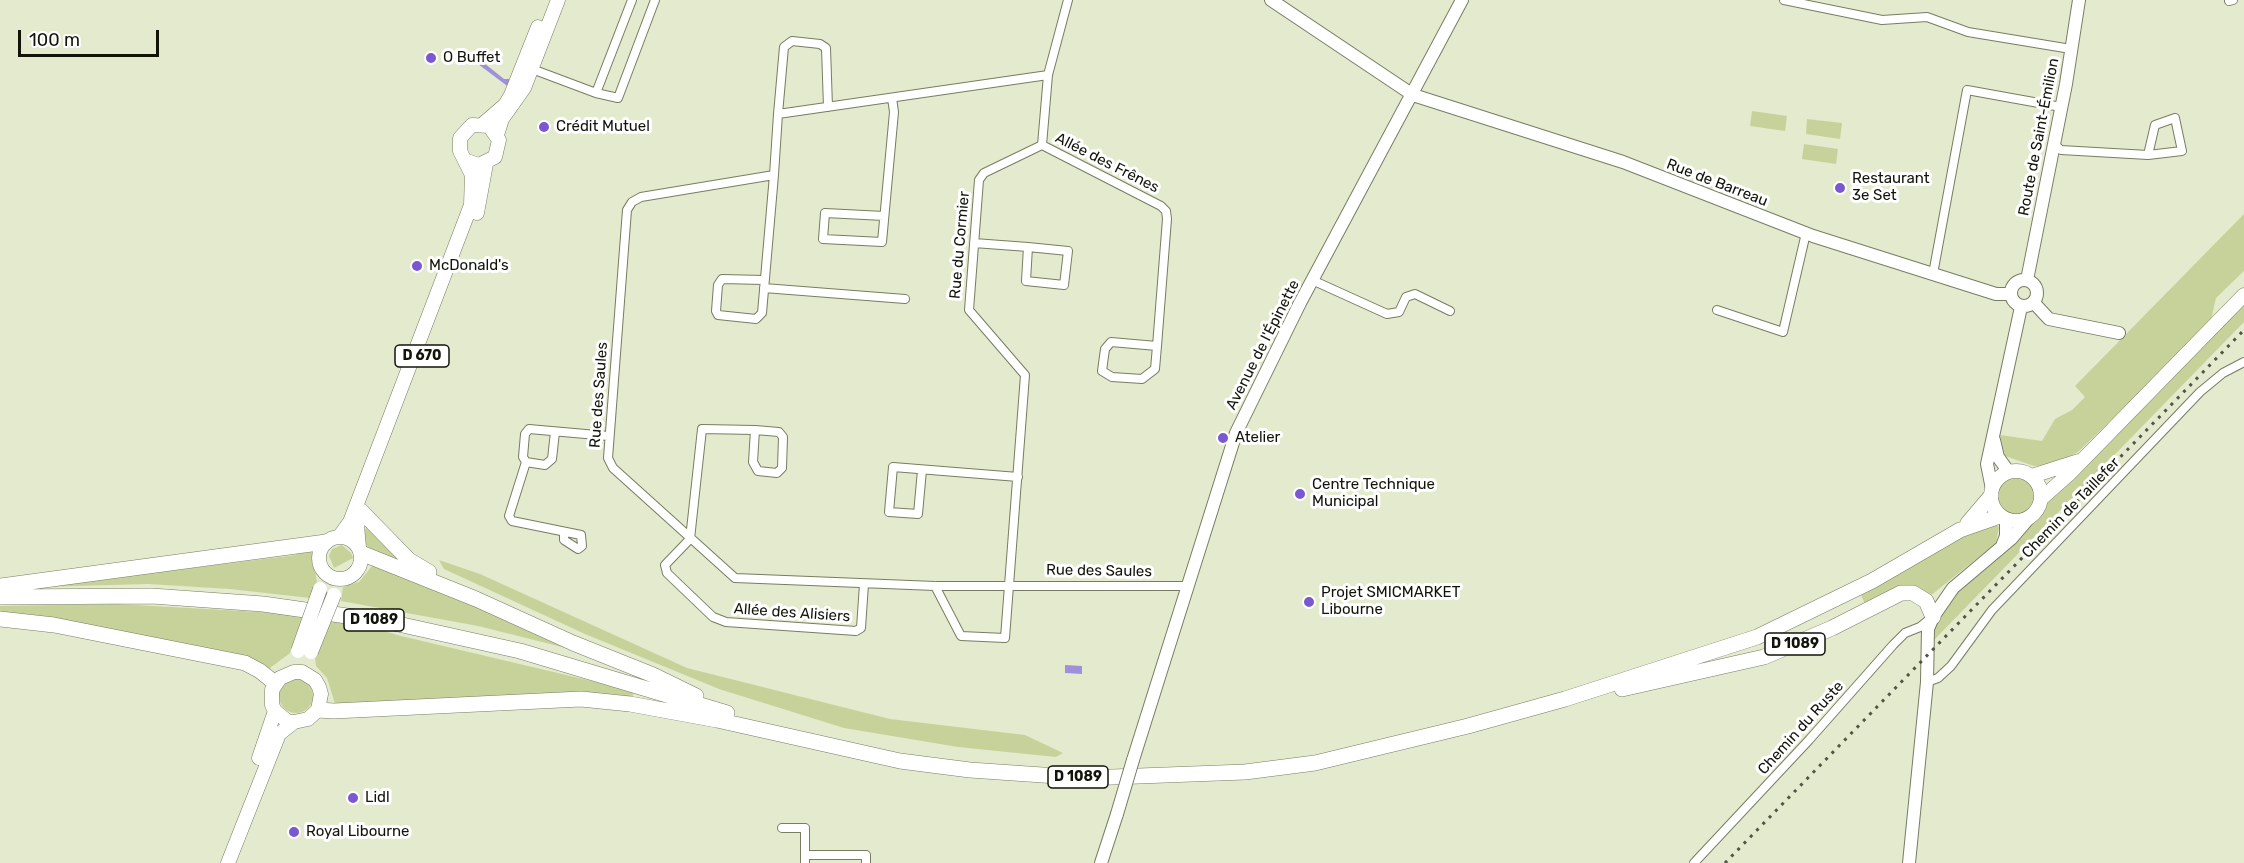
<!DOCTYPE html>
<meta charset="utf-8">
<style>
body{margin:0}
#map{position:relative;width:2244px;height:863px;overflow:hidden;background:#e4eacd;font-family:Rubik,sans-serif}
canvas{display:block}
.scale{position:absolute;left:18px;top:30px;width:141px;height:27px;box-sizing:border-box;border:3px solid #12140a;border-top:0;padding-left:8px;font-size:18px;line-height:21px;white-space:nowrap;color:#12140a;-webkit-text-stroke:4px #fff;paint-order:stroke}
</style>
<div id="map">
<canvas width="2244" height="863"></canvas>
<div class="scale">100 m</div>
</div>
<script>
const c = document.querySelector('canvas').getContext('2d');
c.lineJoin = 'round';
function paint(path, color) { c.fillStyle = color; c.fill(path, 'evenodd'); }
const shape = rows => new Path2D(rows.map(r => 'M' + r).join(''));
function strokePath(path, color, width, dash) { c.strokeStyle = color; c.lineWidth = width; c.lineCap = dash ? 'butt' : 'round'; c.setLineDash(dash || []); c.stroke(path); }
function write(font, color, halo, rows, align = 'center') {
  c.font = font + ' Rubik,sans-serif'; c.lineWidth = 6; c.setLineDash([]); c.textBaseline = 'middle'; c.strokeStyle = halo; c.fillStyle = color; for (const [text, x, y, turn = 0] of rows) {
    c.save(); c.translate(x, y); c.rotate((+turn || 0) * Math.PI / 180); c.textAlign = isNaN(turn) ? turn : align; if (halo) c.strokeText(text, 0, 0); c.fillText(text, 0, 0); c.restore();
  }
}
paint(shape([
 [1752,111,1787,116,1785,131,1750,126],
 [1807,119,1842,123,1840,139,1806,134],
 [1804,144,1838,149,1836,164,1802,159],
 [2244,214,2244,271,2216,298,2211,320,2124,408,2078,452,2053,465,2034,466,2005,456,2000,435,2042,441,2055,419,2072,410,2085,397,2075,386],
 [2244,301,2244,322,1932,642,1939,613,1956,590,2040,515,2046,501],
 '1995 495a20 20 0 1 1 40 0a20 20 0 1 1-40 0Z',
 [1990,521,1999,527,1996,543,1930,596,1865,604,1861,595],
 [369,526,408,563,372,550,365,544,362,532],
 [342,545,351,553,353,558,334,568,329,556,332,549],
 [314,547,314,565,317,582,310,598,230,589,148,584,39,587,296,555,297,550],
 [439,560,480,574,687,668,890,719,1025,735,1063,753,1056,757,958,747,844,728,719,689,585,634,444,569],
 [372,566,382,566,651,677,650,682,566,648,478,626,341,601,343,587,359,582],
 [117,604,279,613,302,617,290,653,266,671,0,613,0,606],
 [331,621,367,626,401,636,634,691,632,698,336,707,327,678,316,666,315,657],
 '279 696a17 17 0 1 1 34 0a17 17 0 1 1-34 0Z'
]), '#c7d29b');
paint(shape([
 [479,59,504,79,509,79,510,88,478,64],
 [1065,665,1082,666,1082,674,1065,673]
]), '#9f90db');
const street = shape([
 [1784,0,1882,20,1927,17,1968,32,2071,49],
 [2229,1,2233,0],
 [532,69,596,93,618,98,655,0],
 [1048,75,778,114,774,175,641,197,632,202,627,210,608,458,613,468,735,578,935,586,1187,586],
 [596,93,632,0],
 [778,114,784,47,792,41,820,44,826,48,828,107],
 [2054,144,2061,150,2148,155,2182,151,2175,118,2155,125,2148,155],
 [1042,145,1161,206,1166,211,1167,219,1157,346,1155,369,1142,379,1112,377,1102,371,1105,349,1111,342,1157,346],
 [884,216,825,213,823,239,882,242,894,112,892,98],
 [974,243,1028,247,1068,251,1064,285,1026,281,1028,247],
 [1933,274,1967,90,2061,107],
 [764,280,722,279,718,285,716,311,718,315,756,319,762,313,774,175],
 [1312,280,1387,314,1399,312,1406,297,1415,294,1450,311],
 [764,288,905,299],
 [1717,310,1783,332,1806,233],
 [755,430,753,462,758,471,777,473,782,468,783,437,779,432,755,430,702,429,690,539,665,565,667,573,713,617,726,622,856,631,861,628,864,584],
 [526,462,509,516,512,521,581,535,582,546,578,549,564,540,564,533],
 [526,462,523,457,525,434,529,429,608,436],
 [526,462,545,465,552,459,555,432],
 [922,470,918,514,889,512,893,467,1018,477],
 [935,586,961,636,1005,638,1025,375,969,310,979,180,984,173,1042,145,1048,75,1068,0],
 [1927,682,1938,678,1951,666,1992,610,2200,392,2223,373,2244,362],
 [782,828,805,828,805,863],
 [805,855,866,855,866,863],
 [1694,863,1809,740,1893,645,1905,633,1920,627,1932,617]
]);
const secondary = shape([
 [1271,0,1413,95,1623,162,1813,236,1996,294,2011,294],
 '2011 293a13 13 0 1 1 26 0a13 13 0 1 1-26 0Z',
 [2027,280,2066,84,2079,0],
 [2034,303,2049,319,2119,333],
 [1994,440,1998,457,2008,471],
 [1992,489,1987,464,2021,307],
 [2002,546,2006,536,2006,519],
 [1133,760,1236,433,1300,303,1462,0],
 [1101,863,1117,814],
 [1909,863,1927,682,1928,629,1933,617,1953,588,2011,539,2029,518]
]);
const primary = shape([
 [483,124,505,105,511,95,538,27],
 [497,135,502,119,524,88,558,0],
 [477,213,486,164],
 '1991 496a25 25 0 1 1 50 0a25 25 0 1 1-50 0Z',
 [2032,476,2079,461],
 [2042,498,2069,474,2244,295],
 '319 558a21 21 0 1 1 42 0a21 21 0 1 1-42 0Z',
 [339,537,350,522,471,205,472,175,460,151,460,138,472,125,489,126,499,140,495,157,479,165,467,161],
 [359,547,357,526,362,511],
 [259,758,275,711],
 [228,863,279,734,294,722,308,719,318,710,321,694,319,687,315,680,302,672,294,672,280,678,272,690,272,705,275,711,287,721,294,722]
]);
const highway = shape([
 [362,512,409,560,429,572],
 [1968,523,1991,496],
 [361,553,476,599,573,643,653,675,696,696],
 [0,586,326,542],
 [0,597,152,596,263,604,389,622,520,651,727,713],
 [0,619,54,625,245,663,260,671,275,683],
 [1622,689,1764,657,1832,628,1901,593,1913,593,1926,601,1933,617],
 [318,710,334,711,581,699,630,704,717,720,900,761,970,770,1086,778,1245,772,1315,763,1468,726,1565,699,1757,637,1872,581,1960,530,2000,516]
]);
strokePath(street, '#777d63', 10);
strokePath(secondary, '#777d63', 14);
strokePath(primary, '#777d63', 15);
strokePath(highway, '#777d63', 16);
strokePath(street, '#fff', 8);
strokePath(secondary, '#fff', 12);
strokePath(primary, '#fff', 14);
strokePath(highway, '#fff', 15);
strokePath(shape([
 [1725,863,2244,330]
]), '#525545', 3, [3, 6]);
const secondaryBridge = shape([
 [1117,814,1133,760]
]);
const primaryBridge = shape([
 [298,651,320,589],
 [311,652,334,595]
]);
strokePath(secondaryBridge, '#777d63', 14, []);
strokePath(primaryBridge, '#777d63', 15, []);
strokePath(secondaryBridge, '#fff', 12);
strokePath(primaryBridge, '#fff', 14);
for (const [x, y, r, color] of [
 [431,58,6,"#7a58d2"],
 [544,127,6,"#7a58d2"],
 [1840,188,6,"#7a58d2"],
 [417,266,6,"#7a58d2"],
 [1223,438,6,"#7a58d2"],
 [1300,494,6,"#7a58d2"],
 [1309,602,6,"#7a58d2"],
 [353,798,6,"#7a58d2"],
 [294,832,6,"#7a58d2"]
]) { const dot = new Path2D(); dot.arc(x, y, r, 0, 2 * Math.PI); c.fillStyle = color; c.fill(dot); strokePath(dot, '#fff', 2); }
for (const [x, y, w] of [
 [422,356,54],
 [374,620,60],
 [1795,644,60],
 [1078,777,60]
]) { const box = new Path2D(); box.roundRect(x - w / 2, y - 11, w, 22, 4.5); c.fillStyle = '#fff'; c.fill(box); strokePath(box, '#12140a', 1.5); }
write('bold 14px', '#12140a', null, [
 ["D 670",422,356],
 ["D 1089",374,620],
 ["D 1089",1795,644],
 ["D 1089",1078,777]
]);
write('15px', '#12140a', '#fff', [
 ["O Buffet",443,58],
 ["Crédit Mutuel",556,127],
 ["Restaurant",1852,179],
 ["3e Set",1852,196],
 ["McDonald's",429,266],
 ["Atelier",1235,438],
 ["Centre Technique",1312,485],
 ["Municipal",1312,502],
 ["Projet SMICMARKET",1321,593],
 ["Libourne",1321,610],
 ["Lidl",365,798],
 ["Royal Libourne",306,832]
], 'left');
write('15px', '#12140a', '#fff', [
 ["Route de Saint-Émilion",2039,137,-79],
 ["Allée des Frênes",1107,163,27],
 ["Rue de Barreau",1717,183,21],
 ["Rue du Cormier",960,245,-85],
 ["Avenue de l'Épinette",1263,345,-63],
 ["Rue des Saules",599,395,-86],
 ["Chemin de Taillefer",2071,508,-46],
 ["Rue des Saules",1099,571,1],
 ["Allée des Alisiers",792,613,4],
 ["Chemin du Ruste",1801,728,-48]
]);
</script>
